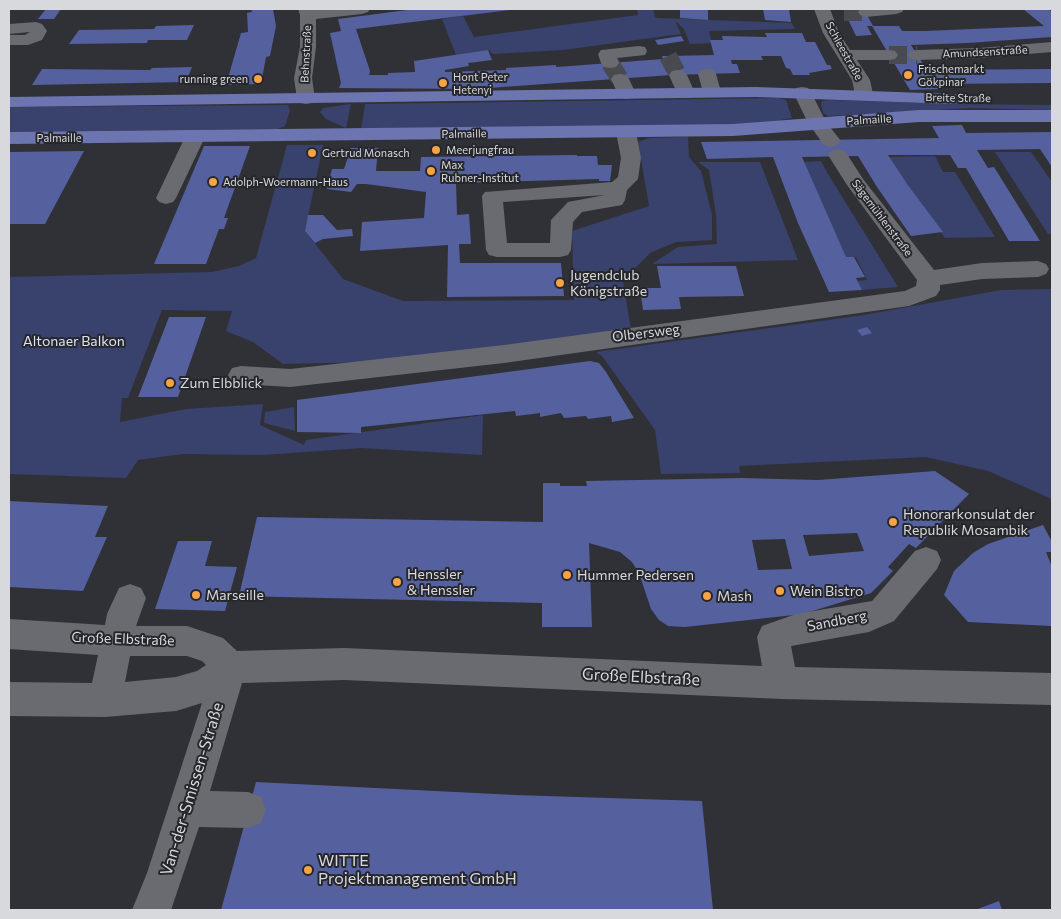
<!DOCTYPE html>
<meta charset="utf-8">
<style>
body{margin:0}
#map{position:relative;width:1061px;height:919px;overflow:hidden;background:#303136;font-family:Commissioner,sans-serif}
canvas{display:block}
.frame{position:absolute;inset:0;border:10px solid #d8d9dc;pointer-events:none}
</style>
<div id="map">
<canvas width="1061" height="919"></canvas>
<div class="frame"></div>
</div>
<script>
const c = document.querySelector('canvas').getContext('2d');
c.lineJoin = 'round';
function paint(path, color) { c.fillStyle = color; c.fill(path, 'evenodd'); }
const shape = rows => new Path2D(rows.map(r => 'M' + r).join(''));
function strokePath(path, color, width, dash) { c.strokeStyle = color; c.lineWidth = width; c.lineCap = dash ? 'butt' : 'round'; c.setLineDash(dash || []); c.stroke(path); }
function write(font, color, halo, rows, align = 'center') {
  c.font = font + ' Commissioner,sans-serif'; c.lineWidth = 4; c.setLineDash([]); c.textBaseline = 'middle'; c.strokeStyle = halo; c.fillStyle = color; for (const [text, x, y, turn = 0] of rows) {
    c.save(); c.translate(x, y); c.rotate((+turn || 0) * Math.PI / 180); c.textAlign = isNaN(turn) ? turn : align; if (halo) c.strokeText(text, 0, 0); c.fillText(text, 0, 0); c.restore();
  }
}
paint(shape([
 [637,9,653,9,655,17,657,18,792,23,795,29,709,31,712,43,690,44,684,29,675,21,681,34,563,50,493,54,489,50,456,55,442,19,463,16,474,37,638,15],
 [778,98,786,100,792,118,770,122,728,125,361,129,365,104],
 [830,100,955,104,1052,105,1052,110,970,108,828,116,823,113,821,103,822,101],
 [351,104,346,128,326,119,320,112,323,108],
 [288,105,290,111,285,126,278,129,9,132,9,107],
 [688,137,689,157,701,171,712,215,712,240,676,242,650,253,623,281,631,330,372,362,283,364,253,342,226,331,232,311,162,310,128,398,122,398,120,422,186,409,263,404,260,425,304,445,306,440,483,415,482,455,362,448,263,455,183,454,138,460,126,478,9,474,9,277,212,272,239,266,256,258,287,145,323,145,305,231,343,279,403,301,574,300,572,231,649,206,638,142,649,138],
 [995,152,1031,152,1052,182,1052,234,1048,234],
 [935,156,943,172,955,172,995,237,945,238,901,179,888,157],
 [821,161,828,174,898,287,861,290,857,281,867,280,856,257,844,257,803,162],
 [698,162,760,162,798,260,652,264,678,247,717,244,716,215,709,170],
 [1052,289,1052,499,988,471,926,457,739,466,740,473,661,474,655,430,602,356,596,352,864,315,1001,290],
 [294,407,295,431,264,423,265,412]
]), '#39416d');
paint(shape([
 [46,9,61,9,54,19,38,19],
 [251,9,273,9,276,26,270,56,266,57,261,84,226,85,241,33,248,32,247,13,252,12],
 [415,9,510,10,356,29,370,71,369,75,388,75,388,73,415,72,414,61,488,50,492,60,468,63,469,66,445,70,445,72,506,70,506,68,556,65,556,67,570,66,663,59,662,56,668,56,714,55,710,40,723,40,722,36,767,37,765,33,802,33,806,42,815,42,827,65,830,65,832,69,809,73,810,75,793,75,790,69,786,68,781,56,761,56,763,60,731,60,732,64,737,64,740,73,671,75,474,89,339,88,341,83,330,33,341,31,338,19],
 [680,9,708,9,708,20,680,18],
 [763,9,789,9,791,22,765,20],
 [843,9,864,9,873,26,867,26,872,35,856,36],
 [1023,9,1048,9,1052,12,1052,37,968,43,911,45,927,70,1052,69,1052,83,935,84,939,89,910,90,872,26,899,26,902,31,925,31,1044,26],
 [194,25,187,40,148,40,147,43,69,44,79,30,154,29,156,26],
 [681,36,684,41,658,45,655,40],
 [192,67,186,82,32,85,42,69,150,70,152,68],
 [962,125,966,133,1052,132,1052,167,1040,149,977,150,988,168,994,167,1040,241,1009,241,966,168,958,168,950,155,888,155,907,184,943,232,911,236,877,187,858,156,802,157,846,257,854,257,865,277,856,278,862,290,829,292,798,223,773,157,707,159,701,142,939,138,932,126],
 [204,146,250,146,224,218,228,218,224,229,219,229,206,264,154,264],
 [351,148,378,148,376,171,420,171,421,157,577,155,577,156,597,156,598,165,612,165,610,181,599,181,599,179,456,183,457,215,469,214,471,244,459,244,460,263,561,263,564,296,447,297,448,245,360,251,362,222,424,218,426,192,366,184,357,184,351,192,327,189,332,169,344,169],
 [84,151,45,224,9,224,9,152],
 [308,215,323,215,337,230,352,229,353,236,323,239,315,243,305,231],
 [657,266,736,266,744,296,679,297,681,309,643,310,640,288,661,288],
 [169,317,206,317,178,397,138,397],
 [867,327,872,333,862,336,857,330],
 [590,361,599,363,606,372,634,418,612,422,611,416,588,419,586,416,564,418,561,413,540,417,540,413,516,416,515,411,361,427,361,433,297,432,297,400],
 [935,471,969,494,916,548,909,544,888,567,893,571,871,593,803,614,685,627,668,626,659,620,651,609,639,573,632,562,620,552,589,543,592,627,542,627,542,603,239,596,257,517,543,522,543,483,560,483,560,486,587,486,586,481,741,478,818,480],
 [857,533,864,551,809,556,803,535],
 [785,539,792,569,758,570,752,540],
 [9,501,108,506,95,537,107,537,83,591,9,587],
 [1043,525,1052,542,1052,552,1046,552,1052,567,1052,626,968,622,944,595,954,571,973,553,988,544],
 [178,541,212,541,205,566,237,567,225,611,155,609],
 [256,782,515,795,702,801,713,910,221,910],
 [999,901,1002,910,975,910]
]), '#55609e');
strokePath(shape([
 [844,12,866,12],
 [889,55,917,55],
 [668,56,678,75],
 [610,63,620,79]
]), '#494a4f', 18, [18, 9]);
paint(shape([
 [298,9,370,9,368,12,362,14,316,19,316,47,312,78,315,99,312,103,306,104,300,103,297,99,294,78,300,47,300,15,298,9],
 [814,9,830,9,839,33,850,50,889,50,895,51,898,55,895,59,889,60,857,60,870,80,873,94,870,98,864,99,858,98,855,94,852,80,823,33,814,9],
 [860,9,904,9,902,12,896,14,866,17,860,15,858,12,860,9],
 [36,22,42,24,47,31,42,40,28,45,9,45,9,35,25,35,30,32,9,34,9,24,36,22],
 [1052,42,1052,52,980,58,917,60,911,59,908,55,911,51,917,50,980,48,1052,42],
 [639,46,645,47,647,51,645,55,617,58,619,63,616,67,610,68,604,67,601,63,598,54,601,50,639,46],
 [707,69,713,70,716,74,721,92,718,96,712,97,706,96,703,92,698,74,701,70,707,69],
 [678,70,684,71,687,75,695,93,692,97,686,98,680,97,677,93,669,75,672,71,678,70],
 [620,74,626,75,629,79,636,94,633,98,627,99,621,98,618,94,611,79,614,75,620,74],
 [802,87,808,88,811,92,826,122,841,141,838,145,831,147,824,145,808,123,793,92,796,88,802,87],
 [626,126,633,128,636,132,641,158,638,179,627,190,625,200,622,205,582,212,573,222,571,250,568,255,560,257,497,257,489,255,486,250,482,196,485,192,612,182,618,177,621,158,616,132,619,128,626,126],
 [605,195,568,202,551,220,550,243,507,243,503,202,605,195],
 [195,131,202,133,205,137,176,198,173,202,166,204,159,202,156,198,185,137,188,133,195,131],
 [838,149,845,151,863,179,934,270,982,263,1038,261,1046,264,1049,269,1046,274,1038,277,982,279,940,285,940,290,936,296,909,306,504,363,290,387,241,384,232,382,228,375,232,368,241,366,290,369,504,345,905,291,916,286,917,280,847,185,828,155,831,151,838,149],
 [926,547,937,551,941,560,937,569,894,621,869,632,791,646,795,667,1052,673,1052,705,782,699,344,680,242,683,210,791,248,792,261,797,266,810,261,823,248,828,199,827,171,910,132,910,147,873,202,703,176,711,105,717,9,716,9,682,92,683,98,655,9,649,9,619,105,625,107,614,119,588,130,584,141,588,146,598,136,626,187,626,223,638,237,651,344,648,762,666,757,637,762,626,796,614,872,601,915,551,926,547],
 [130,656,187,656,202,661,206,665,197,671,176,677,125,682,130,656]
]), '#6a6b71');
paint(shape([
 [756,87,953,94,959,95,962,99,959,103,953,104,756,97,9,107,9,97,756,87],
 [919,110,1052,110,1052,122,919,122,733,136,9,144,9,132,733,124,919,110]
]), '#6c75af');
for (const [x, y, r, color] of [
 [908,75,5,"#f6a247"],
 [258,79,5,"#f6a247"],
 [443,83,5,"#f6a247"],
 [436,150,5,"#f6a247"],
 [312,153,5,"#f6a247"],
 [431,171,5,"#f6a247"],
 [213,182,5,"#f6a247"],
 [560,283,5,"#f6a247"],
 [170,383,5,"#f6a247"],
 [893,522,5,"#f6a247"],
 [567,575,5,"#f6a247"],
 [397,582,5,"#f6a247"],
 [780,591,5,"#f6a247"],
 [196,595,5,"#f6a247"],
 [707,596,5,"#f6a247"],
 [308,870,5,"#f6a247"]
]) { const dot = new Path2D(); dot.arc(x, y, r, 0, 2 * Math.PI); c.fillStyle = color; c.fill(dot); strokePath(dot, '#26272c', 2); }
write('11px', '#d8d9dc', '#26272c', [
 ["Schleestraße",844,51,61],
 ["Amundsenstraße",985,52,-3],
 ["Behnstraße",306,54,-87],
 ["Breite Straße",958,98,1],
 ["Palmaille",869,120,-4],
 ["Palmaille",464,134,-1],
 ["Palmaille",59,138],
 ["Sägemühlenstraße",882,218,53]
]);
write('11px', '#d8d9dc', '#26272c', [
 ["Frischemarkt",918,69],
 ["Gökpinar",918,82],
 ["Hont Peter",453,77],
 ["Hetenyi",453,90],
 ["running green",248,79,"right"],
 ["Meerjungfrau",446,150],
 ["Gertrud Monasch",322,153],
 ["Max",441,165],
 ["Rubner-Institut",441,178],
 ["Adolph-Woermann-Haus",223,182]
], 'left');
write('14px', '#d8d9dc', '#26272c', [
 ["Jugendclub",570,275],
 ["Königstraße",570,291],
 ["Zum Elbblick",180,383],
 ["Honorarkonsulat der",903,514],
 ["Republik Mosambik",903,530],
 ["Henssler",407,574],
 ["& Henssler",407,590],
 ["Hummer Pedersen",577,575],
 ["Wein Bistro",790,591],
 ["Marseille",206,595],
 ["Mash",717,596]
], 'left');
write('14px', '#d8d9dc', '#26272c', [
 ["Olbersweg",646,333,-7],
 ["Sandberg",837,621,-11],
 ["Große Elbstraße",123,639,2]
]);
write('14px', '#dde2f5', '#26272c', [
 ["Altonaer Balkon",74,341]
]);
write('16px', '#d8d9dc', '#26272c', [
 ["Große Elbstraße",641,677,3],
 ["Van-der-Smissen-Straße",192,789,-73]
]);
write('16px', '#d8d9dc', '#26272c', [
 ["WITTE",318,861],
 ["Projektmanagement GmbH",318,879]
], 'left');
</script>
